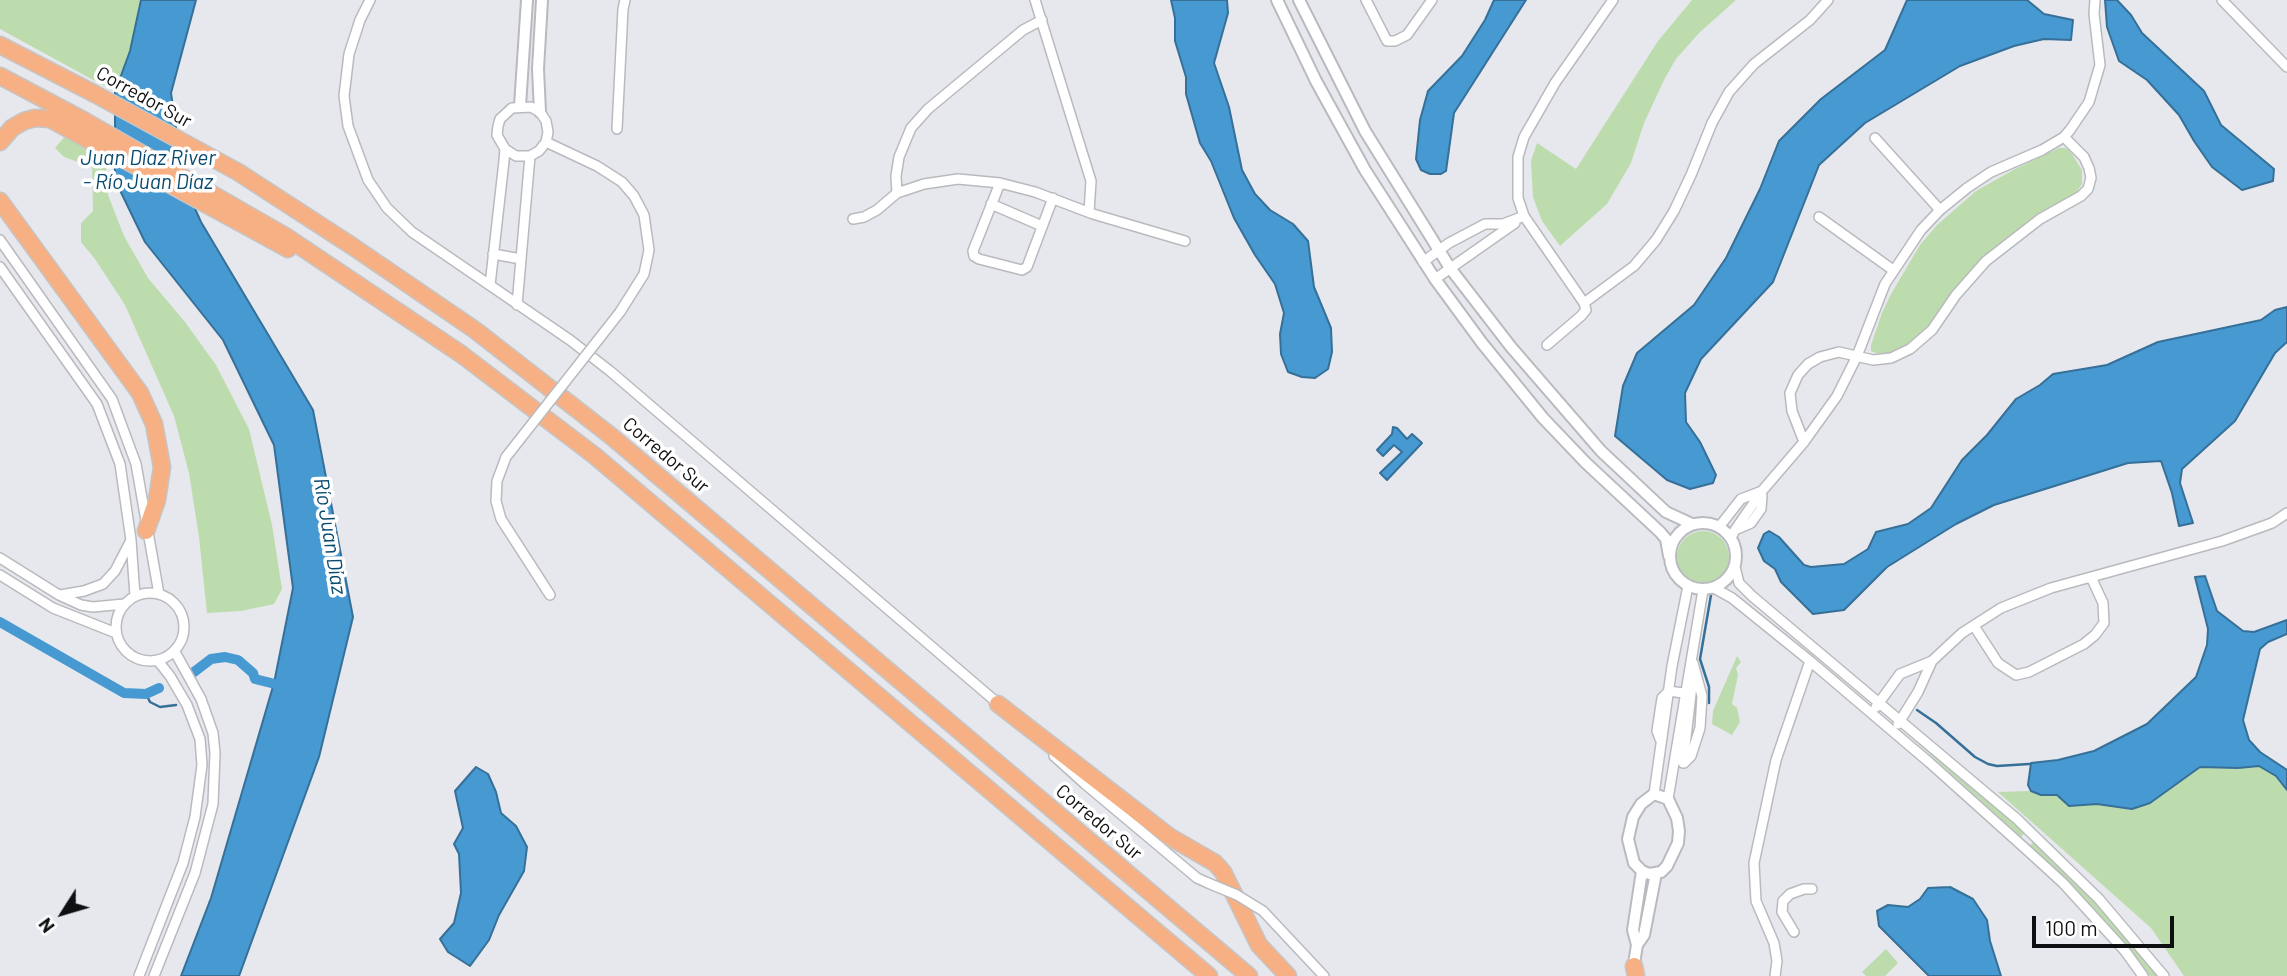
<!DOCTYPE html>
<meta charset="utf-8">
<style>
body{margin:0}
#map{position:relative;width:2287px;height:976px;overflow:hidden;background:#e6e8ed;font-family:Barlow,sans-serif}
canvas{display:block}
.north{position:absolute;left:28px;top:878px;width:70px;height:70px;-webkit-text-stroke:5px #fff;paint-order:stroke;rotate:233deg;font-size:19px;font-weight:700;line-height:28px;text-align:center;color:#0e0f11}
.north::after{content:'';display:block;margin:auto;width:24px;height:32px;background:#0e0f11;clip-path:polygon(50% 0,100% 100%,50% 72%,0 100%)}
.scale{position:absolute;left:2032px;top:916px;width:142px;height:32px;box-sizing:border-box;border:4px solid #0e0f11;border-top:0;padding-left:9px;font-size:21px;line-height:24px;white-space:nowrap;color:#0e0f11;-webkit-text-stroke:5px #fff;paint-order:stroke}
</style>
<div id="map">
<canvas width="2287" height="976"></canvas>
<div class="north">N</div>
<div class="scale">100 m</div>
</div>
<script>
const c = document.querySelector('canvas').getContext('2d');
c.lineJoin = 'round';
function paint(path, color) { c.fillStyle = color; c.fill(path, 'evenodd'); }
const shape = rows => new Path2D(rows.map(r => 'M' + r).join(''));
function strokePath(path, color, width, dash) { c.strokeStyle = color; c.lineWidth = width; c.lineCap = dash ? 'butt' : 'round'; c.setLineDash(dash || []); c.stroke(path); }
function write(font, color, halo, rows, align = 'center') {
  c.font = font + ' Barlow,sans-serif'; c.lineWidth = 7; c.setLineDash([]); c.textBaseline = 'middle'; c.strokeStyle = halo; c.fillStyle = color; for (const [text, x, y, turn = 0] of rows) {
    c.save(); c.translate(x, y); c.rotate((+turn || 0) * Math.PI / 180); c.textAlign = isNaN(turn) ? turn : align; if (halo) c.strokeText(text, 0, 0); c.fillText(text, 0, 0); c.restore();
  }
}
paint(shape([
 [0,0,141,0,130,51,115,92,0,29],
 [1692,0,1736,0,1699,33,1676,59,1665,78,1644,123,1631,163,1607,204,1560,246,1542,221,1533,197,1531,161,1537,143,1576,169,1658,41],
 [66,135,108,158,105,178,108,195,124,236,148,278,185,322,216,365,249,429,272,525,282,589,274,604,241,611,207,613,199,537,189,473,174,416,125,305,95,259,81,242,81,223,93,211,92,167,64,157,55,148],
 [2059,148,2065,148,2070,151,2082,170,2082,184,2076,193,2037,215,1993,249,1961,281,1927,327,1903,349,1881,355,1871,351,1871,345,1882,313,1891,294,1920,245,1937,225,1976,191,2015,169],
 '1677 557a26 26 0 1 1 52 0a26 26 0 1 1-52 0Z',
 [1737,656,1741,662,1736,668,1738,675,1732,704,1737,708,1740,722,1732,735,1712,724,1713,711],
 [1903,728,2026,831,2021,837,1902,729],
 [2259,766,2276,776,2287,790,2287,976,2184,976,2151,928,1998,792,2031,791,2041,795,2057,795,2069,806,2097,804,2132,809,2150,803,2200,767,2238,768],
 [2035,841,2090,895,2159,976,2150,976,2115,933,2030,845],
 [1886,949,1898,963,1885,976,1866,976,1862,972]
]), '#bddcad');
const water = shape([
 [141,0,196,0,171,93,184,184,201,222,313,410,353,617,319,757,239,976,181,976,211,898,274,683,293,588,274,445,223,340,145,242,115,180,115,92,130,51,141,0],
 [1171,0,1227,0,1228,13,1214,63,1229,107,1242,170,1255,194,1270,210,1293,224,1308,241,1314,287,1331,328,1332,352,1328,369,1315,378,1302,377,1288,372,1281,354,1280,334,1284,313,1275,284,1255,255,1234,218,1211,161,1200,143,1186,94,1186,77,1175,41,1175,18,1171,0],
 [1494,0,1526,0,1454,113,1446,171,1441,174,1430,174,1421,170,1416,159,1420,120,1428,91,1462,56,1485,20,1494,0],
 [1907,0,2027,0,2044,14,2073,20,2071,40,2044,39,2014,46,1960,66,1865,123,1819,165,1773,282,1701,359,1685,393,1686,422,1700,442,1716,475,1713,483,1690,489,1667,480,1615,436,1623,386,1637,353,1694,305,1726,258,1760,189,1779,141,1821,99,1885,50,1907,0],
 [2105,0,2117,0,2131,15,2142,33,2204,91,2221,125,2274,169,2273,181,2242,190,2212,167,2194,141,2179,115,2147,80,2119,61,2107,27,2105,0],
 [2287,307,2287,342,2275,353,2235,421,2182,469,2180,483,2193,523,2179,526,2172,493,2161,461,2128,463,1994,505,1956,524,1887,567,1844,610,1813,614,1781,582,1775,569,1764,561,1758,548,1764,534,1769,531,1779,537,1804,565,1811,567,1844,564,1868,549,1876,532,1908,524,1931,508,1962,460,1987,435,2016,399,2040,385,2053,374,2107,365,2158,342,2261,320,2275,310,2287,307],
 [1393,427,1397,428,1407,439,1412,434,1422,443,1387,480,1380,473,1402,452,1394,445,1383,456,1377,450,1392,434,1393,427],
 [2205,576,2217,611,2243,631,2254,632,2287,620,2287,634,2268,642,2260,649,2243,720,2249,740,2260,752,2287,770,2287,790,2276,776,2259,766,2238,768,2200,767,2150,803,2132,809,2097,804,2069,806,2057,795,2041,795,2031,791,2028,785,2031,763,2058,760,2094,751,2147,724,2196,677,2207,645,2208,629,2195,577,2205,576],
 [476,767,488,774,496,792,501,813,516,826,527,847,524,871,499,915,489,940,470,966,448,952,440,939,454,923,461,893,459,854,454,844,463,828,455,791,476,767],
 [1950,887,1973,899,1987,920,1990,941,2001,976,1929,976,1879,926,1877,911,1888,905,1908,907,1920,899,1928,888,1950,887]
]);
paint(water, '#4799d2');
strokePath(water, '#367098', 2);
strokePath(shape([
 [146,694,150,702,160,707,176,705],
 [1709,703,1709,687,1700,659,1711,595],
 [1917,710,1936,723,1975,757,1988,764,1997,766,2029,764]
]), '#367098', 2.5);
strokePath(shape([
 [0,622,124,693,146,694,159,688],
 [194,672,211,659,225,657,238,660,253,673,255,679,287,687]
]), '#4799d2', 10);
const minor = shape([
 [370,0,360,20,349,54,344,96,348,126,368,180,387,208,412,232,570,340,610,371,1001,706],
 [1035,0,1091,181,1089,212],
 [1366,0,1387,41,1395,41,1407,35,1432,0],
 [2222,0,2287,67],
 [617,129,623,9,625,0],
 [1875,138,1940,210],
 [546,142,597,166,622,182,634,196,644,215,649,250,644,274,620,312],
 [1000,183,973,251,974,256,979,259,1022,270,1027,267,1053,198],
 [897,193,896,176,899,157,911,128,928,109,1023,30,1042,20],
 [991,204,1042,226],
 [1819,217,1893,270],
 [853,219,864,217,877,210,897,193,924,184,958,179,1000,183,1035,192,1093,214,1185,241],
 [0,240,112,399,136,464,159,594],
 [493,254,521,259],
 [1423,262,1449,243,1485,224,1503,224,1524,216],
 [0,267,97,404,120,464,131,540,135,596],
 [1435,279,1515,223],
 [490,285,504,161,505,149,497,135,498,126,500,119,512,108,531,107,540,112,546,121,548,132,546,142,539,151,530,156,516,156,505,149],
 [1584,303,1634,266,1656,240,1674,211,1691,175,1712,123,1729,92,1754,64,1810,20,1828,0],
 [517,305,530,156],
 [1547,345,1581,316,1586,310,1584,303,1524,216,1518,198,1518,157,1524,137,1555,83,1613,0],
 [1804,442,1792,411,1790,393,1798,375,1808,364,1820,357,1839,352,1873,360,1891,358,1910,349,1932,330,1956,295,1986,261,2040,219,2081,196,2088,189,2091,178,2089,168,2084,157,2064,137],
 [506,457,497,481,496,501,501,519,550,595],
 [1719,527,1741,499,1762,491],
 [1737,529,1751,523,1761,509,1762,496],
 [1731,538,1735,530,1762,491,1804,442,1837,396,1857,356,1885,284,1921,230,1940,210,1967,188,1991,172,2042,150,2064,137,2070,130,2089,102,2100,65,2094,14,2095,0],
 [0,558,59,595,81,605,93,607,124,604],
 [1735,567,1739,583,1752,596,2017,819,2099,899,2164,976],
 [0,575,53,608,116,633],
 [1714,588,1732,598,1810,661,1930,763,2028,851,2063,883,2125,951,2143,976],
 '116 627a34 34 0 1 1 68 0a34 34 0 1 1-68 0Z',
 [60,595,84,591,103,584,115,571,130,542],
 [1974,626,1998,663,2016,675,2029,672,2084,644,2095,635,2104,623,2103,603,2091,577],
 [1876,707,1900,674,1932,661],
 [1898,724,1918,692,1932,661,1962,633,2001,608,2051,588,2222,541,2272,523,2287,513],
 [1660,739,1657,731,1662,698,1669,691,1690,694],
 [1054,756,1085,784,1197,878,1208,883],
 [1683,763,1693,677],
 [1684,763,1691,756,1700,728,1702,696,1693,663],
 [1654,794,1672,666,1688,586],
 [1668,799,1703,590],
 [1263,911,1324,976],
 [1794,932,1782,912,1783,901,1790,894,1804,889,1812,889],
 [139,976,183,863,195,817,202,765,200,739,187,705,170,676,158,661],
 [154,976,195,873,213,804,215,753,213,733,201,699,175,652],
 [1775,976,1777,961,1774,943,1756,901,1754,863,1776,760,1810,661]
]);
const tertiary = shape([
 [1277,0,1316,81,1365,170,1435,279,1482,343,1543,418,1586,463,1660,532,1666,539,1669,556],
 [1299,0,1365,131,1450,268,1511,347,1601,451,1666,512,1692,524],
 [520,106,527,0],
 [540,112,538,69,542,0],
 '1670 556a33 33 0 1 1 66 0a33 33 0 1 1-66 0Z',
 [1654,794,1668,799,1677,818,1679,831,1678,843,1667,866,1661,872,1649,874,1642,871,1634,863,1628,839,1633,817,1641,804,1654,794],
 [1637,945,1644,935,1656,873],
 [1633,970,1637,945,1633,930,1642,871]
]);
const motorway = shape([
 [0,45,95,94,238,172,352,246,475,330,611,436,1249,976],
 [0,76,83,120,285,236,461,354,595,456,1209,976],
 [0,142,12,128,24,121,35,118,50,119,288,249],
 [0,201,140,393,154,424,162,467,157,500,146,531],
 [998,704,1170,837,1215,863,1223,872,1259,945,1288,976],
 [1634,966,1636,976]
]);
strokePath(minor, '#b8babe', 12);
strokePath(tertiary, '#b8babe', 14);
strokePath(motorway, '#c5c5c6', 19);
strokePath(minor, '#fff', 9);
strokePath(tertiary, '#fff', 10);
strokePath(motorway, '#f7b083', 16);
const minorBridge = shape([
 [506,457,620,312],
 [1208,883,1237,895,1263,911]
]);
strokePath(minorBridge, '#b8babe', 12, []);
strokePath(minorBridge, '#fff', 9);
write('19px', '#0e0f11', '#fff', [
 ["Corredor Sur",144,97,29],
 ["Corredor Sur",666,455,40],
 ["Corredor Sur",1099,822,40]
]);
write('italic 21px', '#094a70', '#fff', [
 ["Juan Díaz River",148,158],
 ["- Río Juan Díaz",148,182],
 ["Río Juan Díaz",330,536,81]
]);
</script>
